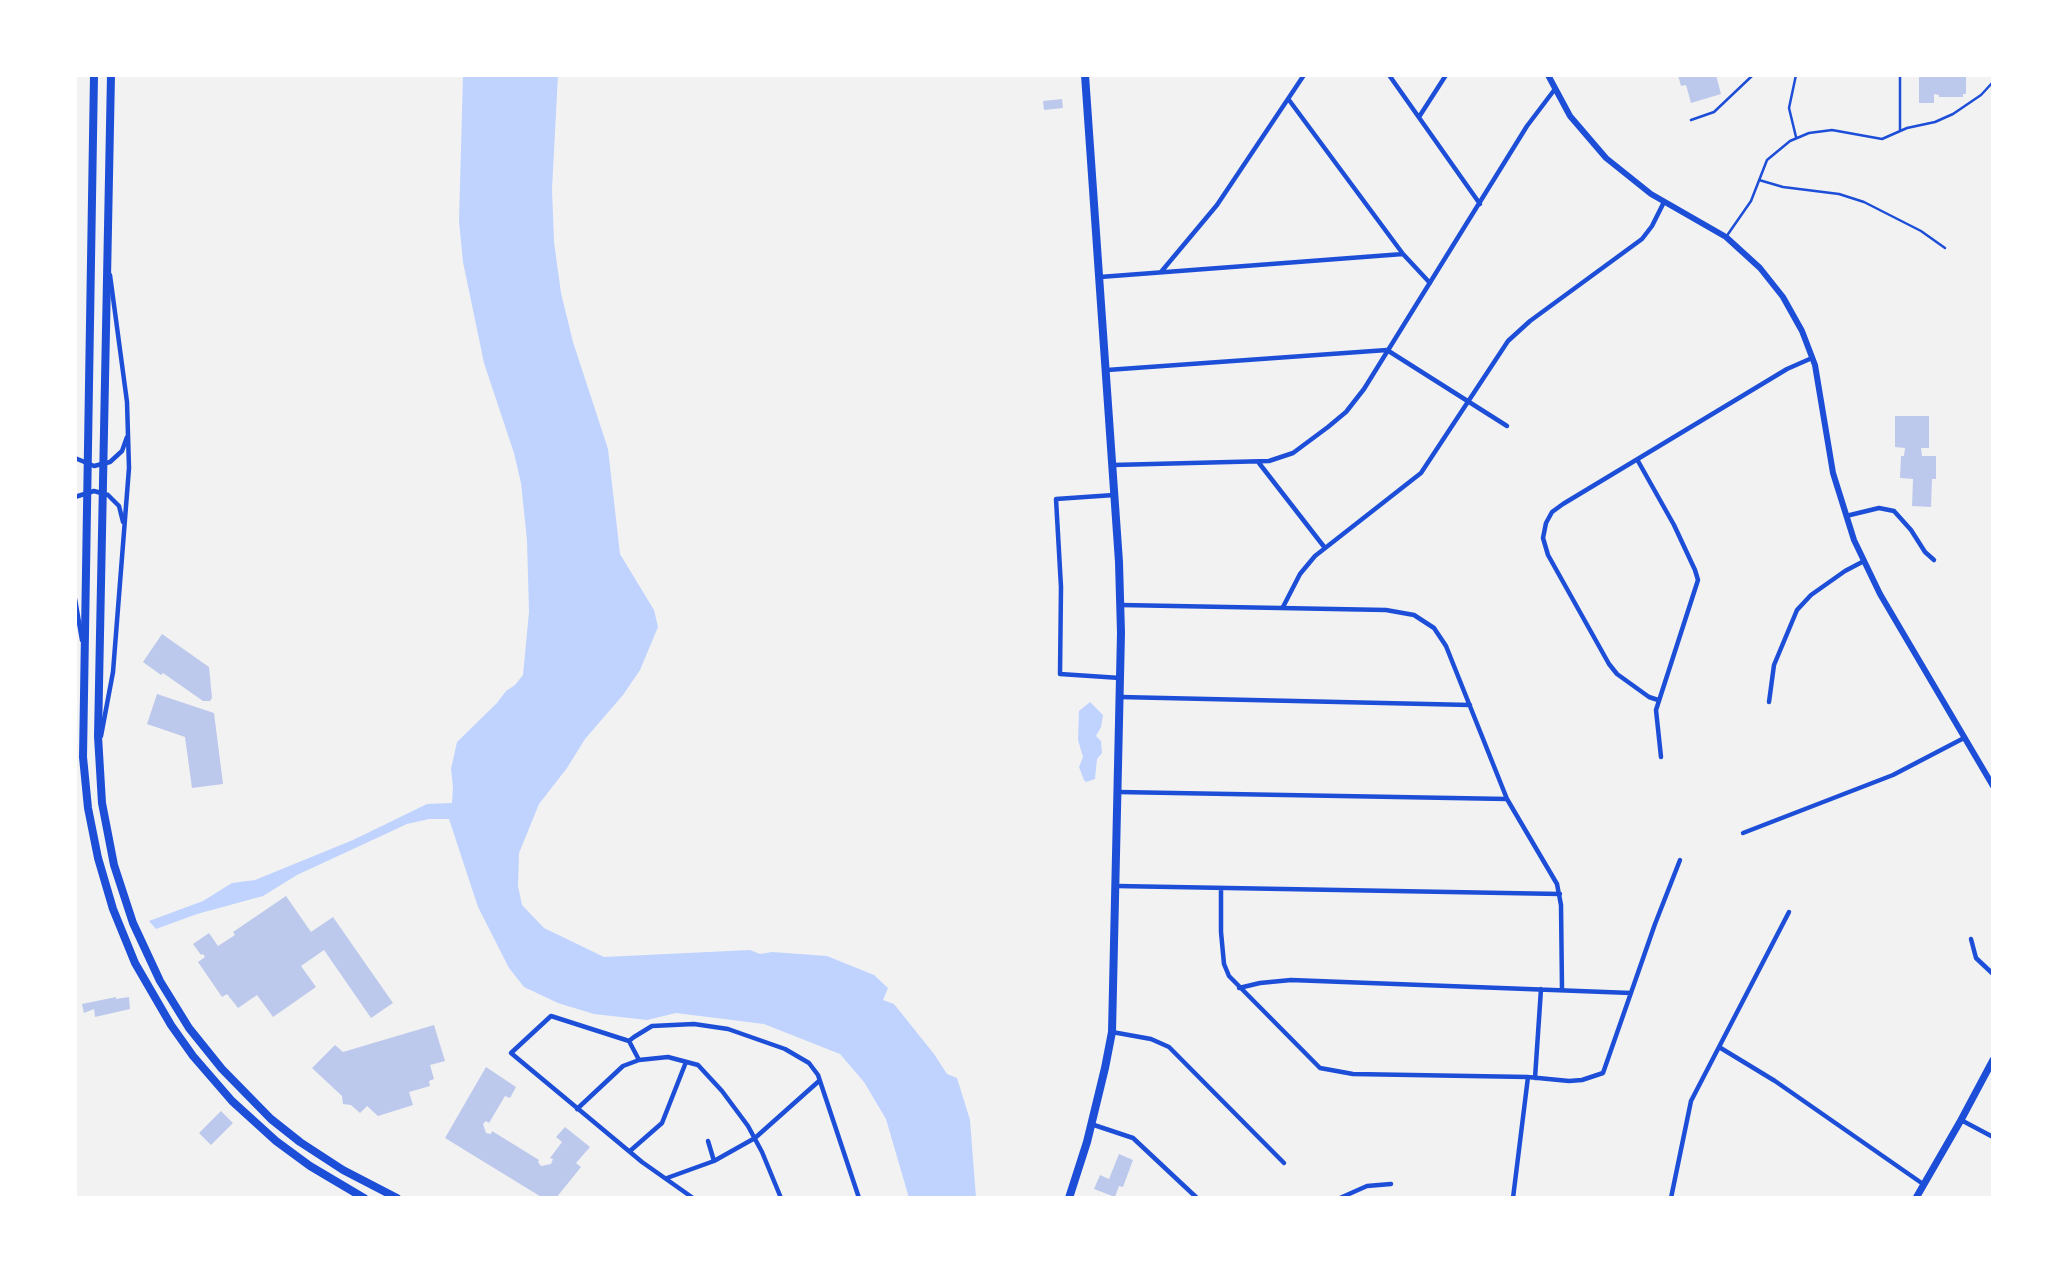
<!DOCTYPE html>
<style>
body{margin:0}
#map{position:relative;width:2068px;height:1273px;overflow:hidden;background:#f2f2f2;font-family:Overpass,sans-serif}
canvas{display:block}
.frame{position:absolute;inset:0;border:77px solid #fff;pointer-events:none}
</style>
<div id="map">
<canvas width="2068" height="1273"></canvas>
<div class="frame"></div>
</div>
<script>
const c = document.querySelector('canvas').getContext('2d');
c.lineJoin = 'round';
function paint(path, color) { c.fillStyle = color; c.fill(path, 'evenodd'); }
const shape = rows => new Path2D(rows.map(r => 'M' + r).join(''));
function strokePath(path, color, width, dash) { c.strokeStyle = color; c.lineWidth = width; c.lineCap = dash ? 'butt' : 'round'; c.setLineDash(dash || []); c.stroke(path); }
paint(shape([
 [463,75,558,75,552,189,554,242,561,293,573,342,608,449,620,554,654,610,658,627,640,670,623,695,585,739,567,768,539,804,519,853,518,886,522,905,544,928,604,957,750,950,760,954,772,952,827,956,874,975,888,988,883,1000,894,1004,934,1054,947,1074,957,1078,970,1120,976,1198,909,1198,886,1119,864,1082,840,1054,764,1024,676,1013,647,1020,594,1014,558,1003,524,987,509,968,478,907,449,819,429,819,407,824,297,875,263,896,197,914,156,929,149,921,203,901,232,883,255,880,353,840,427,804,452,803,453,787,451,769,457,742,497,703,506,691,515,685,523,675,529,612,527,540,521,483,514,453,484,363,463,262,459,221],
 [1090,702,1103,715,1101,727,1096,736,1101,741,1102,753,1097,759,1095,779,1086,782,1084,780,1079,767,1083,757,1078,740,1079,711]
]), '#bfd3fe');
paint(shape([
 [1678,75,1716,75,1721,94,1691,103,1686,85,1681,86],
 [1919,75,1966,75,1966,94,1963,94,1963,97,1939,97,1939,95,1934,94,1934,103,1919,103],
 [1062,99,1063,108,1044,110,1043,101],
 [1895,416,1929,416,1929,448,1921,448,1922,456,1936,456,1936,479,1932,479,1931,507,1912,506,1913,479,1900,478,1901,456,1904,456,1905,448,1895,447],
 [162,634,209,667,212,698,210,701,203,701,163,673,161,675,143,662],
 [157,694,214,713,223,784,192,788,185,737,147,724],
 [286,896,311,932,333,917,393,1003,371,1018,324,950,301,966,316,987,273,1017,257,995,238,1008,227,994,222,997,198,962,205,957,203,954,201,955,193,944,209,933,218,946,235,935,233,932],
 [116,997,116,999,129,997,130,1009,95,1017,94,1009,84,1013,82,1004],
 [434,1025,445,1061,430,1065,434,1079,429,1081,430,1086,409,1092,413,1105,378,1116,367,1106,360,1113,351,1105,343,1104,342,1096,312,1068,335,1045,343,1052],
 [486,1067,516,1087,510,1098,505,1096,489,1123,486,1121,483,1124,486,1133,491,1134,492,1131,539,1160,538,1162,541,1166,551,1164,553,1159,550,1158,562,1142,556,1137,565,1127,590,1147,576,1163,581,1167,556,1198,543,1198,445,1138],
 [221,1111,233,1123,211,1145,199,1133],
 [1119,1154,1133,1160,1123,1187,1119,1186,1115,1197,1094,1189,1100,1175,1109,1179]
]), '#bdc9ec');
strokePath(shape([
 [1796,75,1789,108,1796,137],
 [1691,120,1714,112,1753,75],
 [1900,131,1900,75],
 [1759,180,1783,187,1839,194,1864,202,1921,231,1945,248],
 [1726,237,1751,201,1767,160,1790,141,1809,133,1832,130,1882,139,1907,128,1935,122,1953,114,1981,95,1993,82]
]), '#1d4ed8', 2.5);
strokePath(shape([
 [1389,75,1480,204],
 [1289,100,1403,254],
 [1419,117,1446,75],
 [1161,272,1217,205,1304,75],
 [1100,277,1403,254,1430,283],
 [1107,370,1387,350,1507,426],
 [75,458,94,466,110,462,122,451,127,437],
 [1638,461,1674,525,1695,570,1698,580,1656,710,1661,757],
 [1259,463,1325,548],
 [1113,465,1269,461,1293,453,1328,427,1346,412,1364,389,1527,126,1555,89],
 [1114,495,1056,499,1061,587,1060,674,1120,678],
 [75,497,94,491,108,495,119,506,123,522],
 [1846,516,1879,508,1894,511,1911,530,1925,552,1934,560],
 [75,599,82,640],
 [1121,605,1386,610,1414,615,1434,628,1446,646,1507,799,1557,884,1561,905,1562,989],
 [1283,607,1300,574,1315,556,1421,473,1508,341,1530,321,1642,239,1652,226,1664,202],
 [1120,697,1470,705],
 [1658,700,1649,697,1617,674,1609,664,1548,555,1543,538,1546,523,1552,512,1563,504,1787,369,1812,358],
 [1769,702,1774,665,1797,610,1811,595,1845,571,1864,561],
 [101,736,113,672,129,468,127,402,110,275],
 [1118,792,1507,799],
 [1743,833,1893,775,1964,738],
 [1117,886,1560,894],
 [1221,888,1221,932,1224,964,1229,976,1320,1068,1353,1074,1528,1077,1569,1081,1582,1080,1603,1073,1655,924,1680,860],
 [1971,939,1976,958,1993,974],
 [1239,988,1260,983,1291,980,1631,993],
 [1112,1032,1151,1039,1169,1047,1284,1163],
 [629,1041,551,1016,511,1053,642,1162,693,1198],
 [1719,1047,1775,1081,1923,1184],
 [639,1060,629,1041,634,1037,652,1026,694,1024,728,1029,785,1049,809,1063,818,1075,859,1198],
 [1535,1078,1541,989],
 [577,1109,623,1066,639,1060,668,1057,698,1065,722,1091,748,1126,762,1152,781,1198],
 [1961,1120,1993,1137],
 [1091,1124,1133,1138,1197,1198],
 [708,1141,714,1161],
 [630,1151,662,1123,686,1062],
 [667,1178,714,1161,755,1138,819,1081],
 [1340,1198,1367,1186,1391,1184],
 [1513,1198,1528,1077],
 [1671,1198,1691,1101,1789,912]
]), '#1d4ed8', 4.5);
strokePath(shape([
 [1548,75,1570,116,1606,158,1651,194,1726,237,1760,268,1783,297,1802,331,1815,365,1833,473,1854,540,1880,594,1993,786]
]), '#1d4ed8', 6);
strokePath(shape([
 [1916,1198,1961,1120,1993,1060]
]), '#1d4ed8', 7);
strokePath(shape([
 [1069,1198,1087,1142,1105,1068,1112,1032,1121,633,1119,562,1085,75]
]), '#1d4ed8', 8);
strokePath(shape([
 [94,75,83,757,88,808,98,858,113,909,135,963,171,1025,193,1056,232,1101,276,1141,310,1166,364,1198],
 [111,75,98,736,102,803,114,865,133,923,160,981,189,1028,222,1069,271,1119,300,1142,343,1170,397,1198]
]), '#1d4ed8', 8);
</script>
